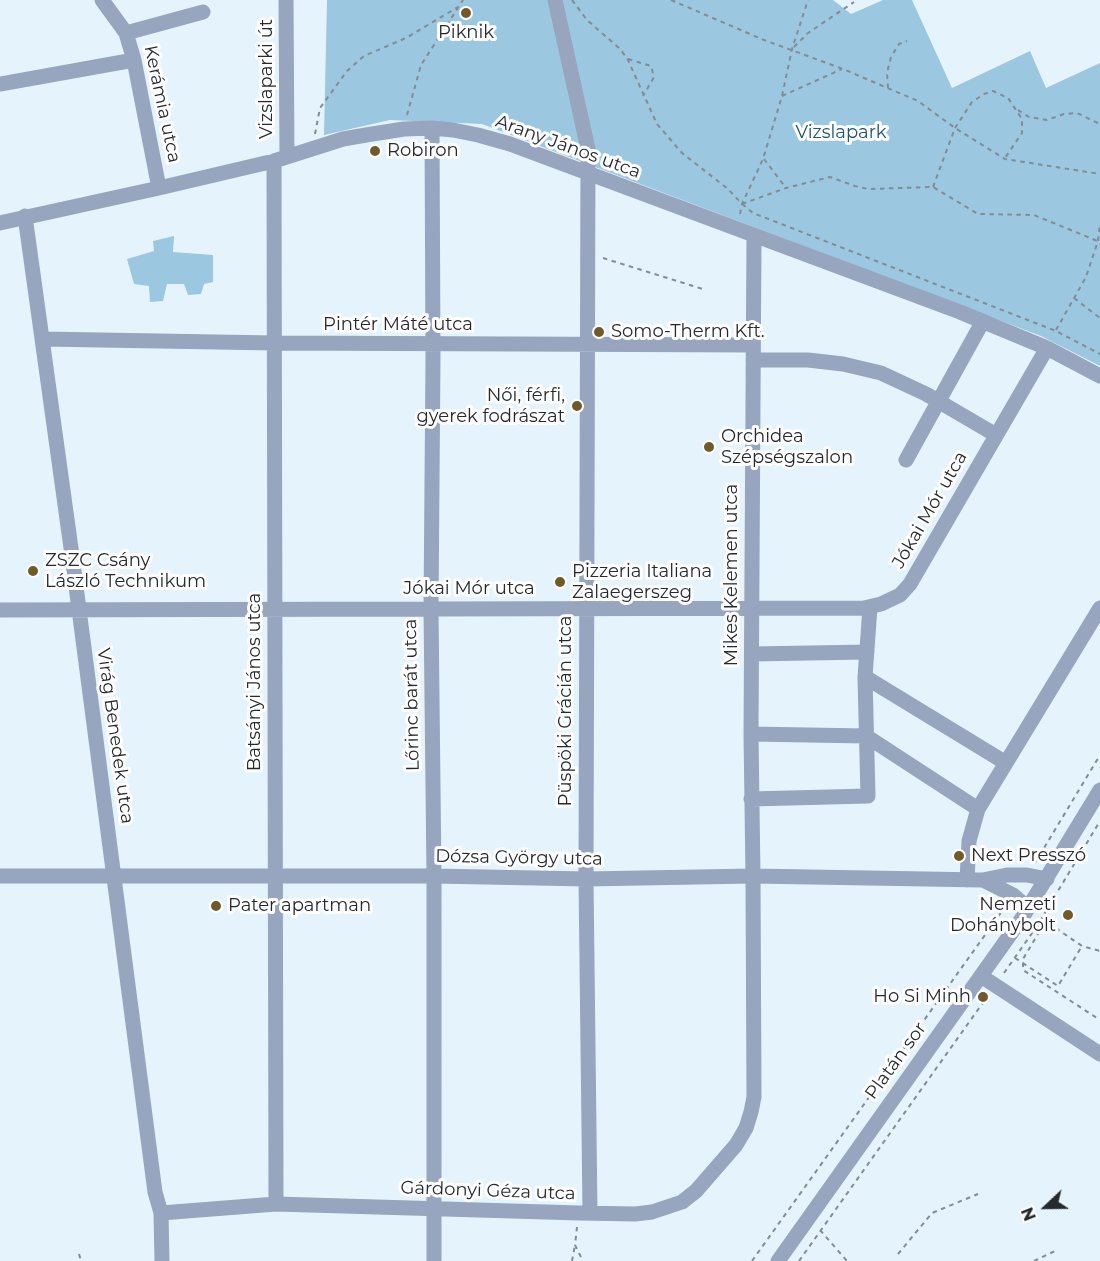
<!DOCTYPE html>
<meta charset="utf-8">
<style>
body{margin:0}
#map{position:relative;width:1100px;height:1261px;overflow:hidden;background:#e5f4fc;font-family:Montserrat,sans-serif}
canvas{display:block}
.north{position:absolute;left:1016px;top:1177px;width:60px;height:60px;-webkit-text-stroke:4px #fefefe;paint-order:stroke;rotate:248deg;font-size:16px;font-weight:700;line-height:24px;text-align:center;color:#252a2e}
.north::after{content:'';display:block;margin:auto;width:21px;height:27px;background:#252a2e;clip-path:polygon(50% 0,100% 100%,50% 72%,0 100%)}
</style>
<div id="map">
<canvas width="1100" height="1261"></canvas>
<div class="north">N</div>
</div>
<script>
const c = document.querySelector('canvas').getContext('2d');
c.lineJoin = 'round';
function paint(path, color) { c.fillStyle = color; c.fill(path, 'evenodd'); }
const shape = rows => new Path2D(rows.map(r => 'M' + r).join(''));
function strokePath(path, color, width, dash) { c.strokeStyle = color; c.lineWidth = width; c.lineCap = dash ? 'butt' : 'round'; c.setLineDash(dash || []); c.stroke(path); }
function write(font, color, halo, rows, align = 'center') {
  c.font = font + ' Montserrat,sans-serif'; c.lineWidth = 6; c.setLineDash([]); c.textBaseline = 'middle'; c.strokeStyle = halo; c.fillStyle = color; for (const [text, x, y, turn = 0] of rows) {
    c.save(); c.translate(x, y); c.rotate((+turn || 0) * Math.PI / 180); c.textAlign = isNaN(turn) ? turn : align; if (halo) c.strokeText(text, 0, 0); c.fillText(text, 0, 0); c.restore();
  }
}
paint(shape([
 [327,0,833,0,851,14,883,0,912,0,952,88,1030,51,1046,88,1100,63,1100,366,1041,336,482,124,390,120,324,135],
 [174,236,173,252,213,255,213,282,204,284,201,294,188,295,184,284,167,284,163,301,150,302,149,286,134,284,127,259,154,251,153,241]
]), '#9bc7e1');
strokePath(shape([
 [572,0,587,20,619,48,627,58,657,124,682,153,728,189,742,204,753,213,1056,331,1100,354],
 [671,0,764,40,843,69,918,101,955,128,1005,159,1100,174],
 [794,47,808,33,854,2],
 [628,59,651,66,654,77,643,96],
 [888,88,887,73,891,57,899,44,907,41],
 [782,96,842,69],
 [1018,110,1029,117,1047,120,1064,114,1077,113,1100,124],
 [407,115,421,65,463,0],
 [315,134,320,108,347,71,364,56,406,38,458,7],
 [764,159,786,188],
 [933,187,955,128,972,102,984,94,993,91,1008,98,1022,119,1022,133,1005,158],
 [742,204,786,188,830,177,855,186,868,189,933,187,978,214,1034,215,1100,242],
 [740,214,742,204,763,159,782,96,792,49,808,0],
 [603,258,706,290],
 [1074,298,1100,318],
 [1056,330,1086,277,1098,241,1100,223],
 [1035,863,1100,755],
 [1041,918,1082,946,1100,951],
 [1036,925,1041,929,1023,959,1023,970,1100,1020],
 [1015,958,1058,986,1082,946],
 [1004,973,1037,926,1100,821],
 [577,1227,575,1245,583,1261],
 [820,1230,847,1261],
 [79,1254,81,1261],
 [898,1254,932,1213,978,1194],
 [572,1261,575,1245],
 [752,1261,1005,907],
 [799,1261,987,997],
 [1034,1261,1057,1250]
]), '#828c92', 2, [4.5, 4.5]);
strokePath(shape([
 [102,0,126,33,134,60,159,188],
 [286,0,287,157],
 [555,0,588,149,586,879,590,1213],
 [126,33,203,12],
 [0,84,134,60],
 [432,128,433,356,431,609,434,876,434,1261],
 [274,161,276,1204],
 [25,216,71,548,155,1192,161,1213,162,1261],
 [0,223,159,188,274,161,343,139,366,135,404,129,432,128,453,130,478,135,510,144,960,312,1047,348,1100,376],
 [42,339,275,343,753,345],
 [753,360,808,360,843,364,881,373,926,394,996,435],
 [906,460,983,321],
 [0,610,864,608,881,604,900,595,910,584,1047,348],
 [752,654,867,652],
 [865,677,870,607],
 [751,734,866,736,978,809],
 [751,799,868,796,865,677,1006,763],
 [0,876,434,876,586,879,753,876,983,880,1013,895,1028,908],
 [967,880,969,841,978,809,1100,608],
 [983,880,1007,875,1027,875,1047,879],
 [981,976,1100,1054],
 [161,1213,276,1204,579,1213,635,1214,652,1212,682,1202,696,1191,736,1145,746,1128,751,1112,754,1097,753,876,751,734,754,236],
 [778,1261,1022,918,1100,790]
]), '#97a5be', 15);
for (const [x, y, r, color] of [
 [466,13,6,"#705a29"],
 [375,151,6,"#705a29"],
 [599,332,6,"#705a29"],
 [577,406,6,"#705a29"],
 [709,447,6,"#705a29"],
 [33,571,6,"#705a29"],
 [560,582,6,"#705a29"],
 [959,856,6,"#705a29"],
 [216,906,6,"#705a29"],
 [1068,915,6,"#705a29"],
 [983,997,6,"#705a29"]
]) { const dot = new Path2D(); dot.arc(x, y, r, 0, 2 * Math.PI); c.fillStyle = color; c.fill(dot); strokePath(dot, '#fefefe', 2); }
write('18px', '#252a2e', '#fefefe', [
 ["Piknik",466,33,"center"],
 ["Robiron",387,151],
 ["Somo-Therm Kft.",611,332],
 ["Női, férfi,",565,396,"right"],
 ["gyerek fodrászat",565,417,"right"],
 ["Orchidea",721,437],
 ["Szépségszalon",721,458],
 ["ZSZC Csány",45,561],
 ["László Technikum",45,582],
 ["Pizzeria Italiana",572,572],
 ["Zalaegerszeg",572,593],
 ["Next Presszó",971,856],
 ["Nemzeti",1056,905,"right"],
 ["Dohánybolt",1056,926,"right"],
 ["Pater apartman",228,906],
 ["Ho Si Minh",971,997,"right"]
], 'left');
write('18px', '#252a2e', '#fefefe', [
 ["Vizslaparki út",267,79,-90],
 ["Kerámia utca",162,104,78],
 ["Arany János utca",568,147,20],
 ["Pintér Máté utca",398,325],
 ["Jókai Mór utca",930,510,-60],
 ["Mikes Kelemen utca",732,575,-90],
 ["Jókai Mór utca",469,589],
 ["Batsányi János utca",255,682,-90],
 ["Lőrinc barát utca",412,695,-91],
 ["Püspöki Grácián utca",566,711,-90],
 ["Virág Benedek utca",115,736,82],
 ["Dózsa György utca",519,858,1],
 ["Platán sor",896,1061,-54],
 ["Gárdonyi Géza utca",488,1191,2]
]);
write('18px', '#205671', '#fefefe', [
 ["Vizslapark",841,133]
]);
</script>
